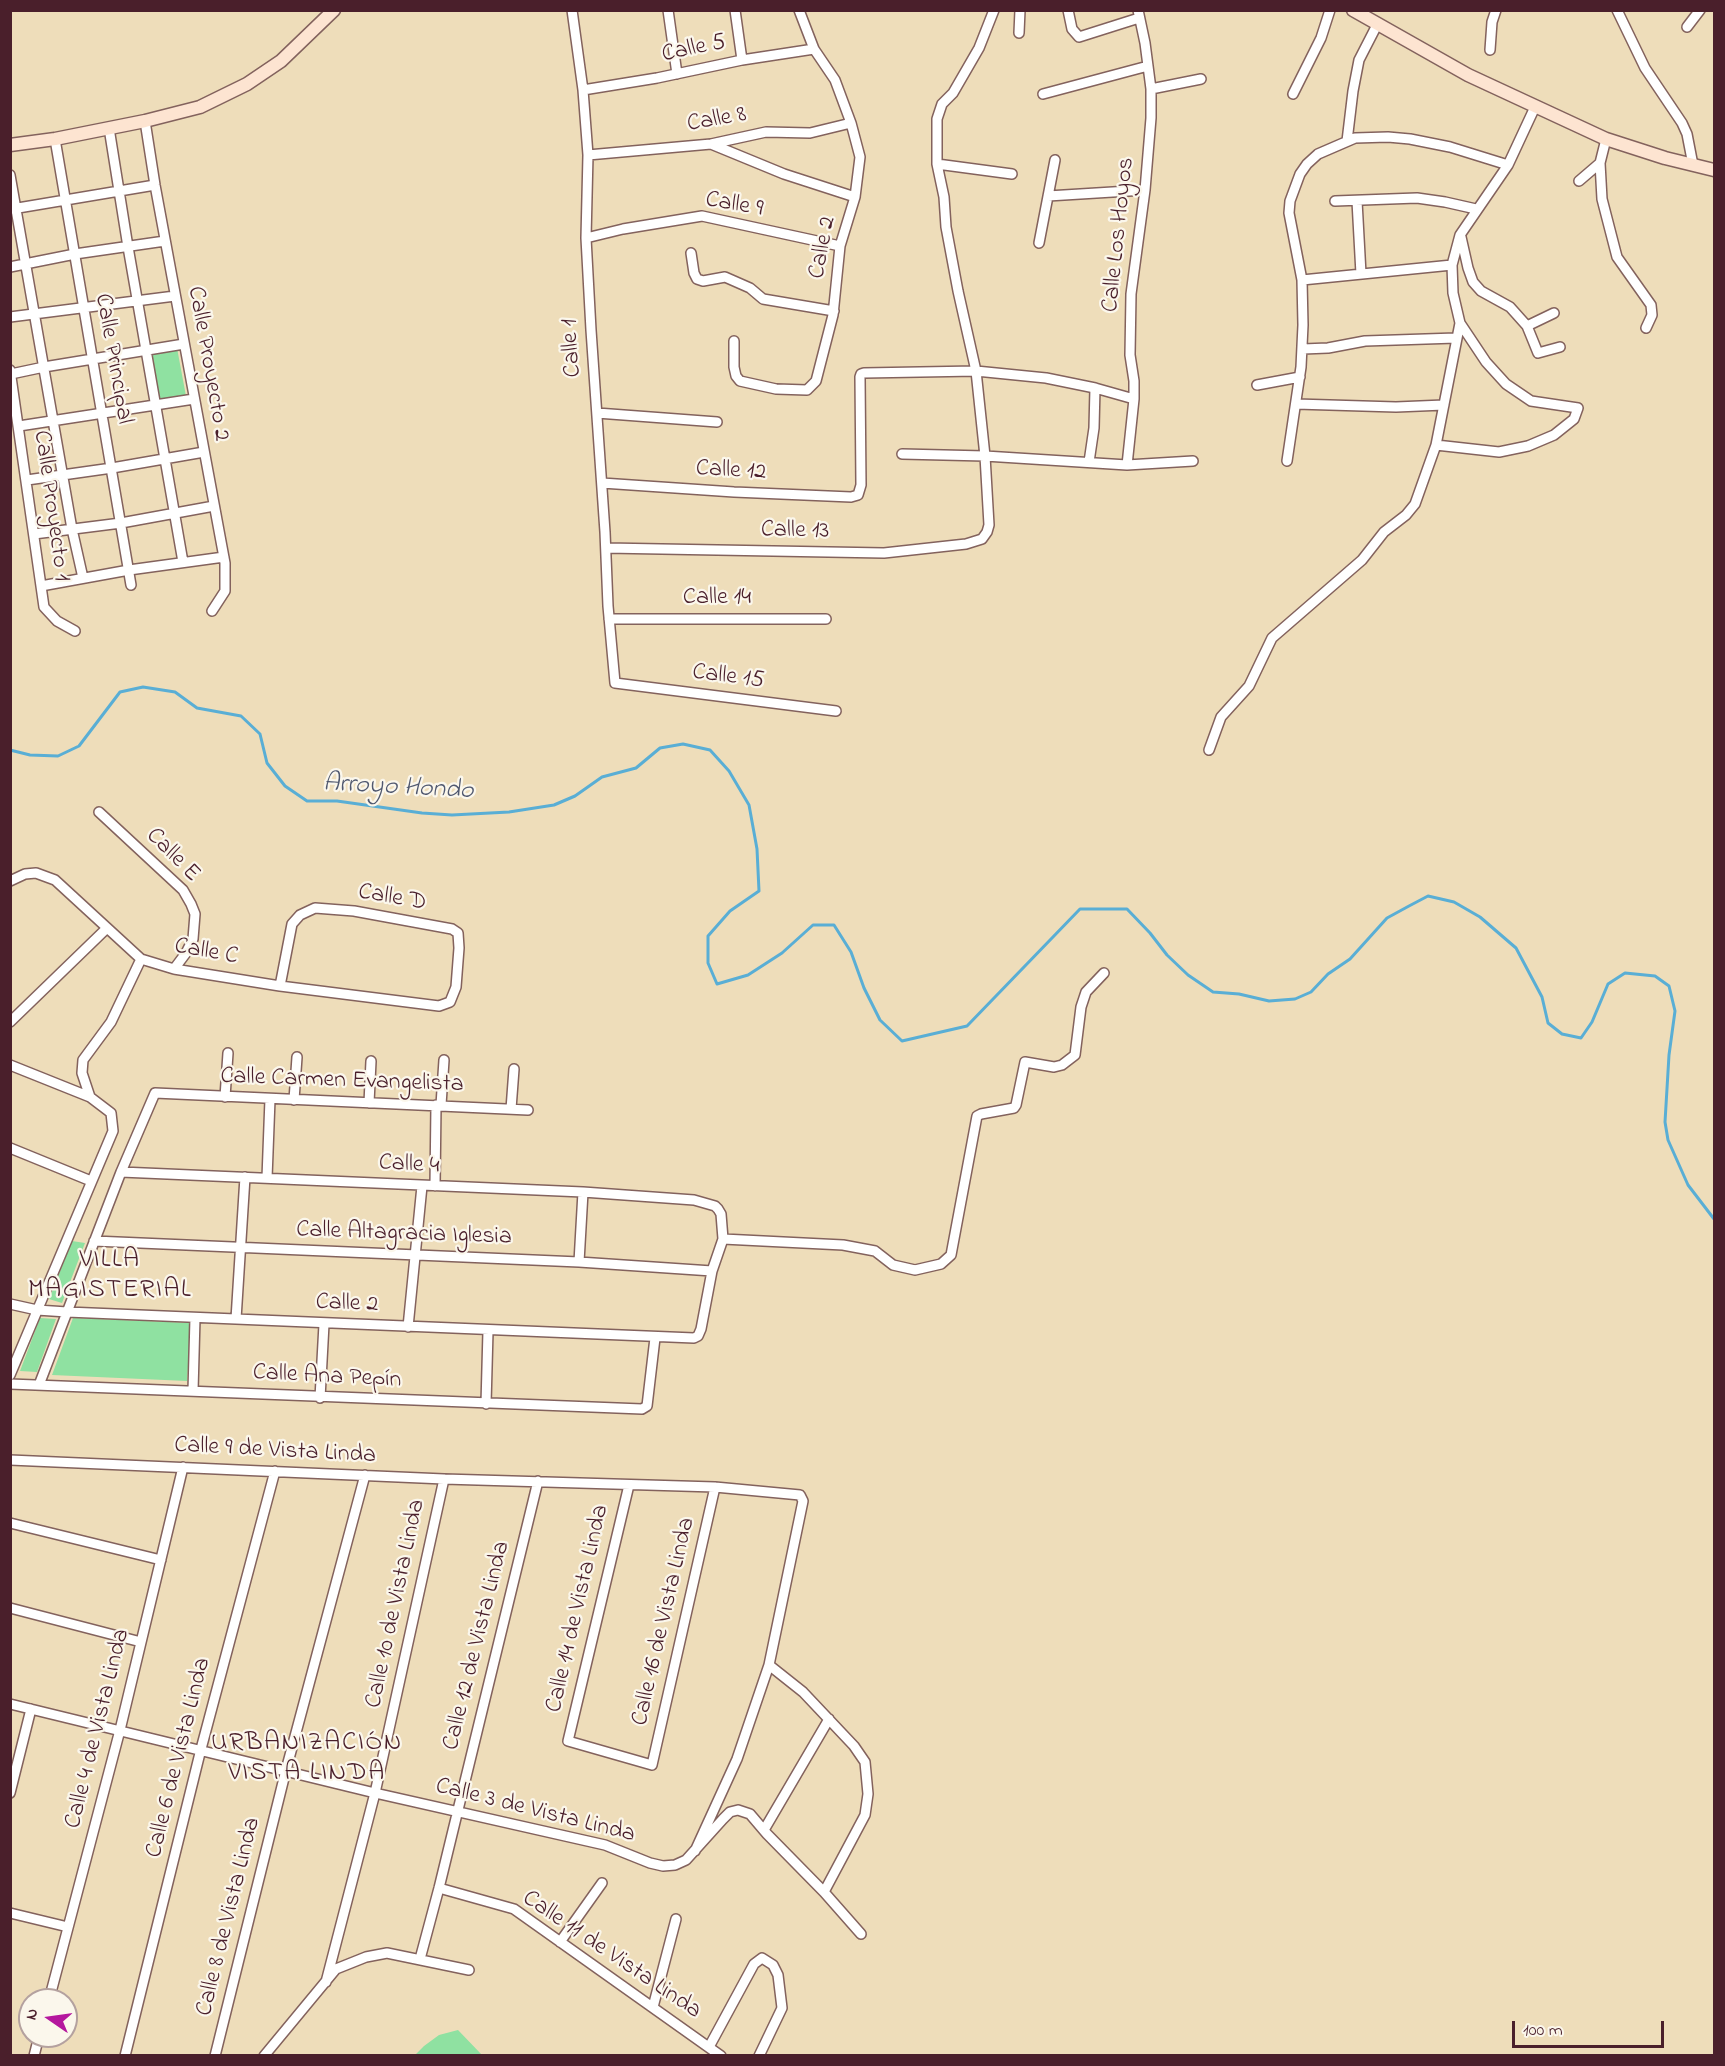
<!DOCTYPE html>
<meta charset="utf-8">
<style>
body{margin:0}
#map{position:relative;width:1725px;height:2066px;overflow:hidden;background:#eeddba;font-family:"Indie Flower",sans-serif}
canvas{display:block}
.frame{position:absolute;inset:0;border:12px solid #4a1f2b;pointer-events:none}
.north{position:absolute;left:18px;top:1988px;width:60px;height:60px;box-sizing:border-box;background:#fbf7ec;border:2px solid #b4a19f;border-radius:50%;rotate:283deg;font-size:16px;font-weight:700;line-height:24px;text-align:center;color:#4a1f2b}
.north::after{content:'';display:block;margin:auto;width:21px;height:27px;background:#b5179e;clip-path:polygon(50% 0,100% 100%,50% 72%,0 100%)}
.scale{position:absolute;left:1512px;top:2021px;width:152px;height:27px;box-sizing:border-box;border:3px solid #4a1f2b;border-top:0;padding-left:8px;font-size:18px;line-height:21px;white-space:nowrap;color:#4a1f2b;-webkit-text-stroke:4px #fbf7ec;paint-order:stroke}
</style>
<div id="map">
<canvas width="1725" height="2066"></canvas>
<div class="frame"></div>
<div class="north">N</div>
<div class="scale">100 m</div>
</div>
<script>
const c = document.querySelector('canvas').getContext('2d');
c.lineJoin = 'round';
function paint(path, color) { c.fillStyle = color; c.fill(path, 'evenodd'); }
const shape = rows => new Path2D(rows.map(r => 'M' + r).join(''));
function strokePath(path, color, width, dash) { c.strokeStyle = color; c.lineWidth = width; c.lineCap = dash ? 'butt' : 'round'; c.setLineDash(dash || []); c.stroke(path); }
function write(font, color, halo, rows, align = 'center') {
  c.font = font + ' "Indie Flower",sans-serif'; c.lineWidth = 4.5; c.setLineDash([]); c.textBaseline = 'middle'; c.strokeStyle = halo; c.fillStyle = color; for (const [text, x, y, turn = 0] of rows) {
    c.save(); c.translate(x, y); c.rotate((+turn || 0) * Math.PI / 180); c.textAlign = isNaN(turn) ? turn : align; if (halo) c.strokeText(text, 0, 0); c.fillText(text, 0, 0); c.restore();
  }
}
paint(shape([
 [177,348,186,396,158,403,150,354],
 [72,1241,85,1243,62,1303,49,1299],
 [40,1318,56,1319,37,1372,20,1371],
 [73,1318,191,1323,187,1381,52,1375],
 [458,2030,482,2055,415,2055,424,2046,439,2035]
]), '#8fe1a1');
strokePath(shape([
 [10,750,30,755,58,756,79,746,120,692,143,687,175,692,197,708,241,716,260,734,267,763,285,786,307,801,337,801,422,813,452,815,509,812,554,805,575,796,602,777,636,768,660,748,683,744,710,750,729,771,749,805,757,849,759,891,730,911,708,936,708,963,717,984,748,975,782,953,813,925,834,925,851,952,864,988,880,1020,902,1041,967,1026,1080,909,1127,909,1150,933,1167,955,1188,975,1213,992,1239,994,1269,1001,1295,999,1311,992,1328,974,1350,959,1387,918,1409,906,1428,896,1454,902,1480,917,1516,948,1542,997,1548,1023,1562,1034,1581,1038,1592,1022,1608,984,1625,973,1655,976,1669,986,1675,1011,1669,1055,1665,1122,1668,1140,1688,1185,1714,1219]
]), '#59aed5', 3);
const street = shape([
 [572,10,583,90,588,155,586,238,591,330,605,532,608,606,615,683,836,711],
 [668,10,677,74],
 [735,10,742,60],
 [1068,10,1072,29,1079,37,1139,18],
 [1617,10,1645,68,1682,123,1687,134,1693,165],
 [1687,27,1700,10],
 [1019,33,1020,10],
 [1490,50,1492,22,1496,10],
 [1151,89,1201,79],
 [583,90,657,78,742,60,814,49],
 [1043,94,1148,66],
 [1293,94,1321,38,1330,10],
 [145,121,155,185,225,563,225,591,212,611],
 [109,128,128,247,183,562],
 [55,139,131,585],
 [1606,139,1600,163,1602,199,1617,257,1651,305,1652,315,1646,328],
 [1347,141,1353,91,1359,60,1378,23],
 [711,144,784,174,855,197],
 [588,155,711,144,766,132,810,133,851,123],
 [937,164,1012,174],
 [10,175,72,529,83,578],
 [1579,181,1600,163],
 [1048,196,1145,190],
 [1335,201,1417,198,1445,202,1476,209],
 [1357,201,1361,274],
 [12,209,155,185],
 [1461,237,1468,268,1473,282,1481,291,1510,307,1527,326,1538,353,1560,347],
 [586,238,623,229,702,216,840,246],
 [1039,243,1055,160],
 [691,253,694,273,697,279,703,281,725,277,750,288,763,299,834,311],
 [10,267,75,254,165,241],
 [1302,280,1289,213,1290,201,1300,174,1307,164,1318,154,1355,138,1388,137,1410,139,1450,147,1508,165],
 [10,317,175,296],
 [1527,326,1554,313],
 [734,341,734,367,736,376,740,381,776,389,807,390,816,381,833,315,840,246,855,197,860,157,851,123,835,80,814,49,799,10],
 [1303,349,1328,348,1365,341,1456,338],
 [10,370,44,607,57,621,75,631],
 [11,374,44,367,184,344],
 [1257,385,1300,377],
 [1095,388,1134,399],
 [1296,404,1396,407,1444,405],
 [597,413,717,422],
 [19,426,194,399],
 [1436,445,1499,452,1528,446,1554,435,1574,419,1578,408,1531,401,1506,384,1486,362,1460,323,1453,293,1452,265,1460,235,1508,165,1535,107],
 [902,454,985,456,1127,465,1193,461],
 [1287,461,1301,367,1303,325,1302,280,1452,265],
 [1127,465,1134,399,1134,381,1130,355,1131,294,1145,190,1151,118,1151,89,1145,43,1138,10],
 [27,480,112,468,204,452],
 [602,483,734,492,851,497,858,495,861,485,860,377,861,374,864,373,976,371,1046,378,1095,388,1094,428,1089,462],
 [34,534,121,523,214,506],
 [606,548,884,553,966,544,982,539,987,532,989,525,985,456,976,371,958,291,946,227,944,197,937,164,937,119,942,104,953,93,979,48,994,10],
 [41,586,129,570,224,557],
 [609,619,826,619],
 [1209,750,1221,717,1249,686,1272,638,1362,560,1384,532,1406,515,1415,504,1436,445,1460,323],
 [99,812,183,890,191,904,195,914,193,939,186,953,174,969],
 [10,881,25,874,36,873,55,880,141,959,174,969,280,986,439,1006,450,1002,456,987,459,948,458,933,452,929,354,911,315,908,300,915,292,924,280,986],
 [10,1022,106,929],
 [10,1065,90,1097,111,1113,113,1131,10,1375],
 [90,1097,82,1073,83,1060,111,1022,141,959],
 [225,1097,228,1053],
 [294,1100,297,1057],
 [369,1103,371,1061],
 [441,1105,444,1060],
 [511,1109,514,1069],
 [10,1148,91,1181],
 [267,1178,270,1099],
 [435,1186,436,1105],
 [723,1239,843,1245,875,1251,893,1265,915,1270,941,1264,951,1255,977,1116,981,1114,1014,1108,1016,1105,1025,1062,1054,1067,1062,1065,1075,1055,1081,1007,1086,992,1104,973],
 [94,1241,579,1262,712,1271],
 [579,1262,583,1192],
 [10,1304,37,1310,67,1312,694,1338,698,1336,701,1329,712,1271,723,1239,721,1214,718,1209,715,1206,694,1200,583,1192,121,1172],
 [236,1319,245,1177],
 [408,1327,422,1186],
 [10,1384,642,1409,647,1406,655,1338],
 [39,1385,121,1172,155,1093,528,1110],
 [193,1391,195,1318],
 [320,1398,324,1324],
 [486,1404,488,1331],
 [10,1460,444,1479,715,1487,800,1495,803,1501,769,1665,737,1759,695,1851],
 [629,1485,568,1741,652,1765,715,1487],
 [10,1523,161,1560],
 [10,1608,141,1642],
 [769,1665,803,1692,854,1746,865,1762,868,1794,865,1815,824,1892],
 [10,1704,375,1793,605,1845,650,1863,663,1866,675,1865,686,1860,723,1819,730,1812,738,1810,750,1814,767,1834,824,1892,861,1934],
 [10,1793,31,1709],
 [764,1830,829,1719],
 [439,1888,514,1909,721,2056],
 [10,1913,68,1927],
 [560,1942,602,1883],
 [420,1959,439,1888,538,1481],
 [326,1982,375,1793,444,1479],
 [49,2000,120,1730,183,1467],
 [653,2007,676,1919],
 [709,2047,754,1964,762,1958,773,1965,778,1975,782,2008,759,2056],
 [34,2056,39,2036],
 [125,2056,201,1749,275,1471],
 [215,2056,286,1770,365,1475],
 [264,2056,336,1969,366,1957,387,1953,469,1970]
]);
const secondary = shape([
 [1353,10,1468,75,1606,139,1665,158,1714,170],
 [10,145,55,139,145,121,200,107,247,84,281,61,334,10]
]);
strokePath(street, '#83625d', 12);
strokePath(secondary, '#83625d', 15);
strokePath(street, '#fff', 9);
strokePath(secondary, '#fde4d1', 12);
write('24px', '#4a1f2b', '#fbf7ec', [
 ["Calle 5",694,50,-12],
 ["Calle 8",717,121,-10],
 ["Calle 9",734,206,10],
 ["Calle Los Hoyos",1120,235,-84],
 ["Calle 2",824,248,-79],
 ["Calle 1",573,348,-94],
 ["Calle Principal",112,359,80],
 ["Calle Proyecto 2",207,364,80],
 ["Calle 12",731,472,3],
 ["Calle Proyecto 1",50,506,82],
 ["Calle 13",795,532,1],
 ["Calle 14",717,599],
 ["Calle 15",728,678,7],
 ["Calle E",172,856,45],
 ["Calle D",392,899,10],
 ["Calle C",206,953,10],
 ["Calle Carmen Evangelista",342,1082,2],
 ["Calle 4",409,1166,3],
 ["Calle Altagracia Iglesia",404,1235,2],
 ["Calle 2",347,1305,2],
 ["Calle Ana Pepín",327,1378,3],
 ["Calle 9 de Vista Linda",275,1452,3],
 ["Calle 10 de Vista Linda",397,1604,-78],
 ["Calle 14 de Vista Linda",579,1609,-77],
 ["Calle 16 de Vista Linda",665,1622,-77],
 ["Calle 12 de Vista Linda",478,1646,-76],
 ["Calle 4 de Vista Linda",99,1729,-76],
 ["Calle 6 de Vista Linda",180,1758,-76],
 ["Calle 3 de Vista Linda",535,1812,14],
 ["Calle 8 de Vista Linda",230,1917,-76],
 ["Calle 11 de Vista Linda",611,1956,34]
]);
write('italic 26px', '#50586f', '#fbf7ec', [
 ["Arroyo Hondo",398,789,3]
]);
c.letterSpacing = '1.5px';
write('26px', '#4a1f2b', '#fbf7ec', [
 ["VILLA",110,1262],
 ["MAGISTERIAL",110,1292],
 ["URBANIZACIÓN",307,1745],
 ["VISTA LINDA",307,1775]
]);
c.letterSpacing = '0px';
</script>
